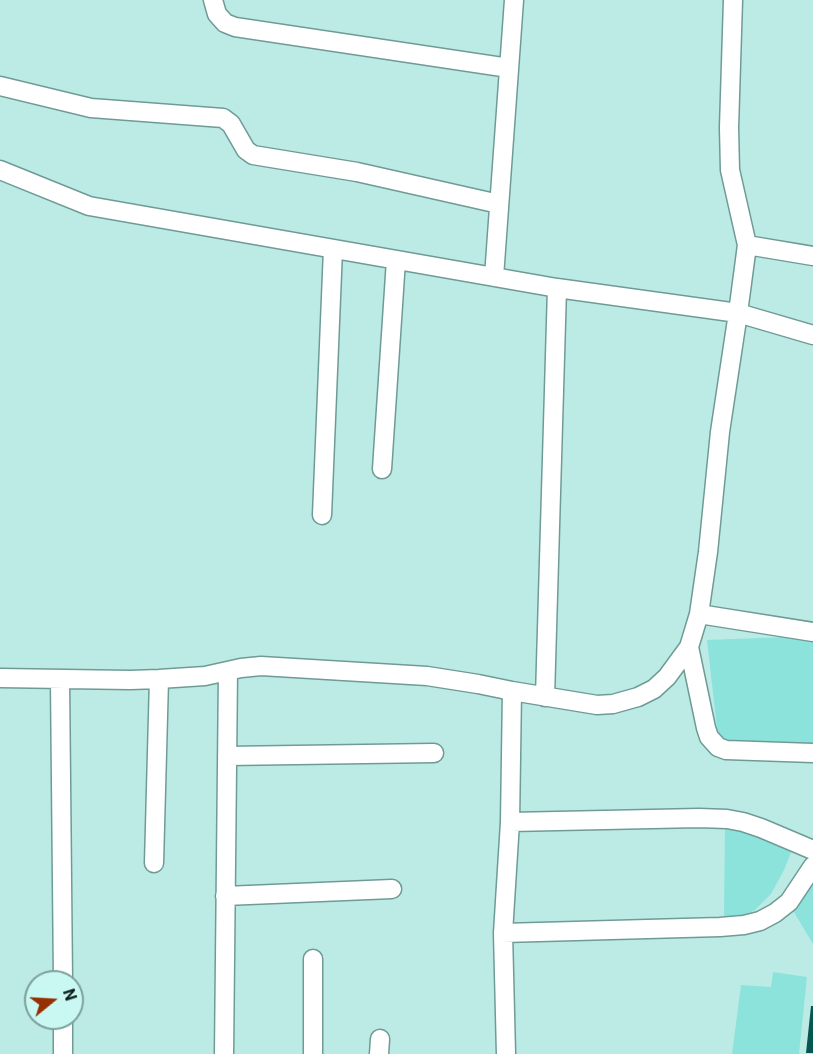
<!DOCTYPE html>
<style>
body{margin:0}
#map{position:relative;width:813px;height:1054px;overflow:hidden;background:#bcebe6;font-family:Roboto,sans-serif}
canvas{display:block}
.north{position:absolute;left:24px;top:970px;width:60px;height:60px;box-sizing:border-box;background:#c9f8f3;border:2px solid #7da09c;border-radius:50%;rotate:72deg;font-size:16px;font-weight:700;line-height:24px;text-align:center;color:#0a1c1a}
.north::after{content:'';display:block;margin:auto;width:21px;height:27px;background:#953002;clip-path:polygon(50% 0,100% 100%,50% 72%,0 100%)}
</style>
<div id="map">
<canvas width="813" height="1054"></canvas>
<div class="north">N</div>
</div>
<script>
const c = document.querySelector('canvas').getContext('2d');
c.lineJoin = 'round';
function paint(path, color) { c.fillStyle = color; c.fill(path, 'evenodd'); }
const shape = rows => new Path2D(rows.map(r => 'M' + r).join(''));
function strokePath(path, color, width, dash) { c.strokeStyle = color; c.lineWidth = width; c.lineCap = dash ? 'butt' : 'round'; c.setLineDash(dash || []); c.stroke(path); }
paint(shape([
 [813,636,813,745,719,746,707,640],
 [725,829,751,832,792,850,784,870,771,894,755,910,742,916,724,916],
 [813,869,813,944,789,904],
 [773,972,807,977,799,1054,732,1054,741,985,771,987]
]), '#8ce3dc');
paint(shape([
 [811,1006,813,1006,813,1053,806,1053]
]), '#085652');
const minor = shape([
 [213,0,217,14,225,23,235,27,509,68],
 [0,86,91,108,223,118,231,124,246,150,253,155,357,172,499,204],
 [0,170,89,206,557,288,738,313,813,335],
 [747,245,813,256],
 [494,277,514,0],
 [382,469,396,260],
 [322,515,333,249],
 [699,614,813,632],
 [689,647,706,728,709,737,718,747,726,750,813,753],
 [0,678,130,680,159,679,205,676,241,668,261,666,427,676,478,684,512,691,597,705,613,704,638,697,654,689,667,677,689,647,699,614,708,552,720,432,738,313,747,245,730,170,729,128,733,0],
 [60,680,63,982],
 [512,691,510,822,503,933,720,927,744,925,760,921,775,913,789,902,813,866],
 [545,697,557,288],
 [227,756,434,753],
 [510,822,699,818,727,819,743,822,761,828,813,850],
 [154,863,159,679],
 [225,896,392,889],
 [503,933,506,1054],
 [313,959,313,1054],
 [63,1018,63,1054],
 [224,1054,228,671],
 [379,1054,380,1039]
]);
strokePath(minor, '#6f9b97', 21);
strokePath(minor, '#fff', 18);
</script>
